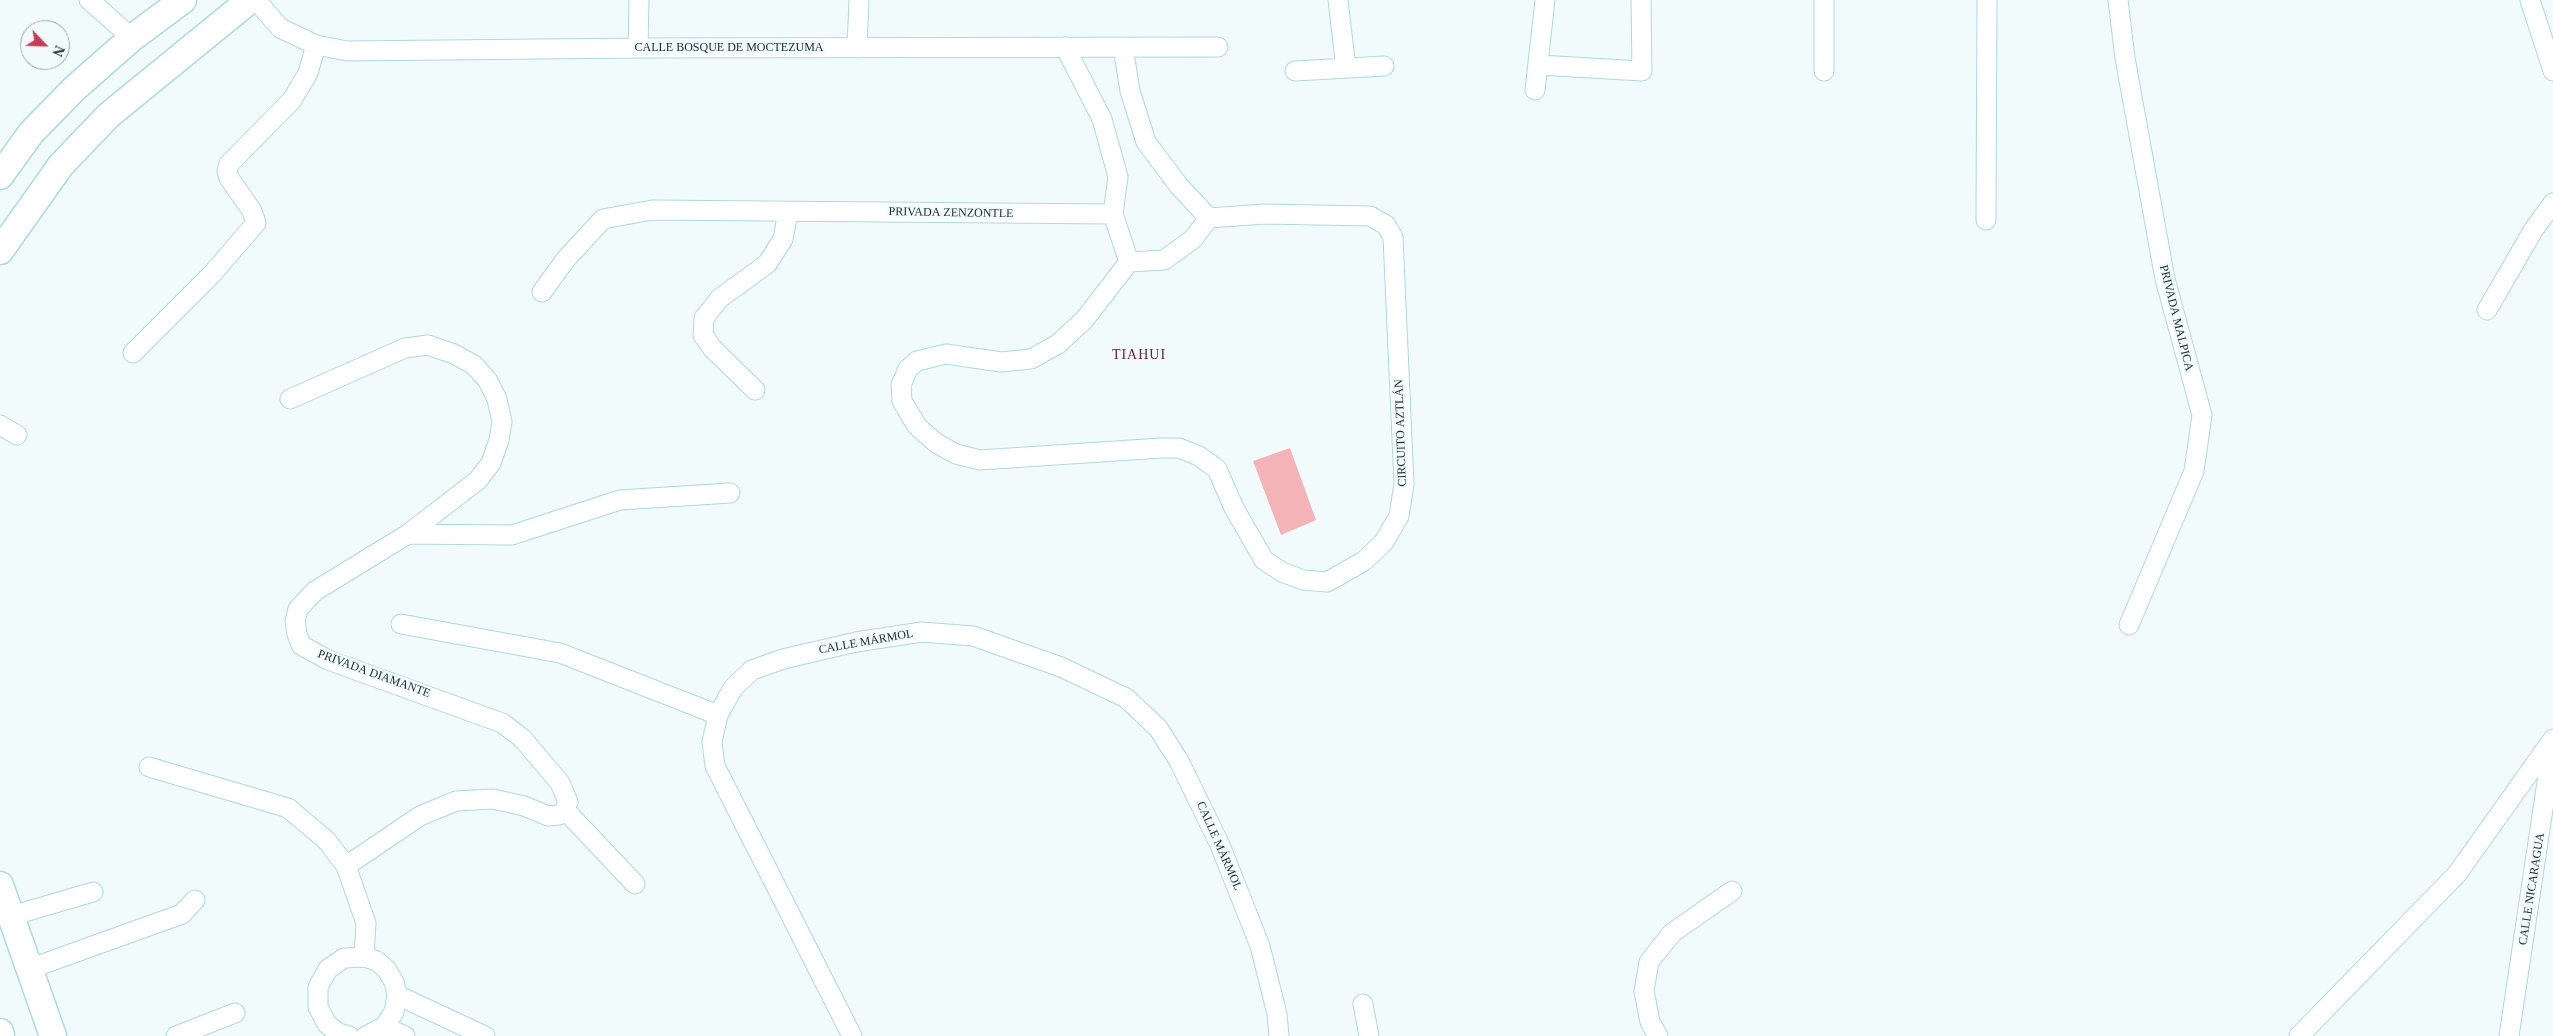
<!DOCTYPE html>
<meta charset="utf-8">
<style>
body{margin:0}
#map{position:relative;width:2553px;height:1036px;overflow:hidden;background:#f2fbfc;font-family:"Times New Roman",serif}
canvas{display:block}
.north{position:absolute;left:20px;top:20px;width:50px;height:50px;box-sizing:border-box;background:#f2fbfc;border:1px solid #9ba8a9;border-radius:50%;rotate:114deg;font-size:14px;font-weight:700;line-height:20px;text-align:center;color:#182b2d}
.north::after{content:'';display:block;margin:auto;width:18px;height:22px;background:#cb3b57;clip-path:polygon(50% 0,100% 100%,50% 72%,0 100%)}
</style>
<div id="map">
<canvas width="2553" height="1036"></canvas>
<div class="north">N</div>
</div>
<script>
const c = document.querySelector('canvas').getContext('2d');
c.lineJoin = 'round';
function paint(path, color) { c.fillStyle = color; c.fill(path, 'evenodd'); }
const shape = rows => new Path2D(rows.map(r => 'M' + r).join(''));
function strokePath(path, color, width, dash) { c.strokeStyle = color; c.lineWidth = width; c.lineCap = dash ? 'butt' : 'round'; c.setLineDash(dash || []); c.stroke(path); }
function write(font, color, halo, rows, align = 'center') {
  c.font = font + ' "Times New Roman",serif'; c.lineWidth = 5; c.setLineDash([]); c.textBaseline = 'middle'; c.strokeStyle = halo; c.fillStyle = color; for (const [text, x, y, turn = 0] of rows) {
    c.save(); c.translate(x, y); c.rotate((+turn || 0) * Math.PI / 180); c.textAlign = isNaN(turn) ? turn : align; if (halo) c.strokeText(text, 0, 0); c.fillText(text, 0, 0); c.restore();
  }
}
paint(shape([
 [1290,448,1316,520,1281,535,1253,461]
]), '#f3b3b7');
const street = shape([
 [89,0,132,38],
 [256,0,280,28,316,45,347,51,638,48,1218,47],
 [1338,0,1346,68],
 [2118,0,2125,58,2165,279,2202,415,2194,471,2129,625],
 [2530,0,2553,71],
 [1065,47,1102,119,1118,177,1113,214,1129,262],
 [1123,47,1130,91,1146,142,1179,186,1209,218],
 [638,48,639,0],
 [857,48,859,0],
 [1539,65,1642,71,1641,0],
 [1295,71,1384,66],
 [1824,71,1824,0],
 [1535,90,1545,0],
 [1264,214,1370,216,1386,225,1393,237,1404,484,1399,516,1384,542,1364,561,1327,582,1303,580,1282,572,1264,560,1234,508,1217,469,1199,456,1179,448,1161,448,980,460,956,454,936,443,917,426,902,401,901,385,908,369,917,361,946,354,1001,362,1031,359,1058,344,1084,320,1129,262,1164,260,1193,239,1209,218,1264,214],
 [1986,220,1987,0],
 [542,292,566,259,603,219,652,210,1113,214],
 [2487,310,2534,229,2553,203],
 [133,353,212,274,256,223,252,211,229,178,227,171,229,164,292,100,308,73,316,45],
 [755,390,712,348,703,335,704,318,720,298,767,264,783,239,788,212],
 [290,399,405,348,428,345,454,354,474,365,488,381,497,399,502,422,499,440,491,463,478,480,408,534,315,591,298,609,295,621,297,634,301,645,328,660,502,723,522,738,560,783,568,802,565,810,559,815,548,816,524,806,493,799,456,801,420,816,346,866],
 [0,425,17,435],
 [408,534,512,535,620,500,730,493],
 [401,624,560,653,718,715],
 [149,767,288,808,327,841,346,866,366,923,364,957],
 [565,810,635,884],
 [11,916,93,892],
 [29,969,182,914,195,900],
 [397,995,485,1036],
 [1363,1004,1369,1036],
 [384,1027,405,1036],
 [176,1036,235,1013],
 [349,1036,338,1033,327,1024,318,1007,318,987,328,969,344,958,364,957,377,961,387,970,394,982,397,995,394,1012,384,1027,366,1036],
 [852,1036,715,766,712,742,718,715,733,688,752,670,783,659,856,642,922,632,973,636,1061,667,1126,698,1158,728,1179,761,1220,845,1260,946,1277,1014,1279,1036],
 [1658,1036,1650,1022,1644,991,1649,962,1672,933,1732,891],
 [2299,1036,2457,874,2553,739],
 [2509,1036,2553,742]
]);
const secondary = shape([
 [0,176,31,133,75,88,132,38,183,0],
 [0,251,61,165,109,115,250,0],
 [0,885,53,1036],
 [0,1032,1,1036]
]);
strokePath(street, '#abdae0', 21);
strokePath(secondary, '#abdae0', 29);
strokePath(street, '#fff', 19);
strokePath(secondary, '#fff', 26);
write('12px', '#182b2d', '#f2fbfc', [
 ["CALLE BOSQUE DE MOCTEZUMA",729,48],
 ["PRIVADA ZENZONTLE",951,213,1],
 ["PRIVADA MALPICA",2176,318,76],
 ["CIRCUITO AZTLÁN",1401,433,-92],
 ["CALLE MÁRMOL",866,642,-10],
 ["PRIVADA DIAMANTE",374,674,20],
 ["CALLE MÁRMOL",1219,846,66],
 ["CALLE NICARAGUA",2532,889,-81]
]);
c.letterSpacing = '1px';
write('14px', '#6a242f', '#f2fbfc', [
 ["TIAHUI",1139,355]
]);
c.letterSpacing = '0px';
</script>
